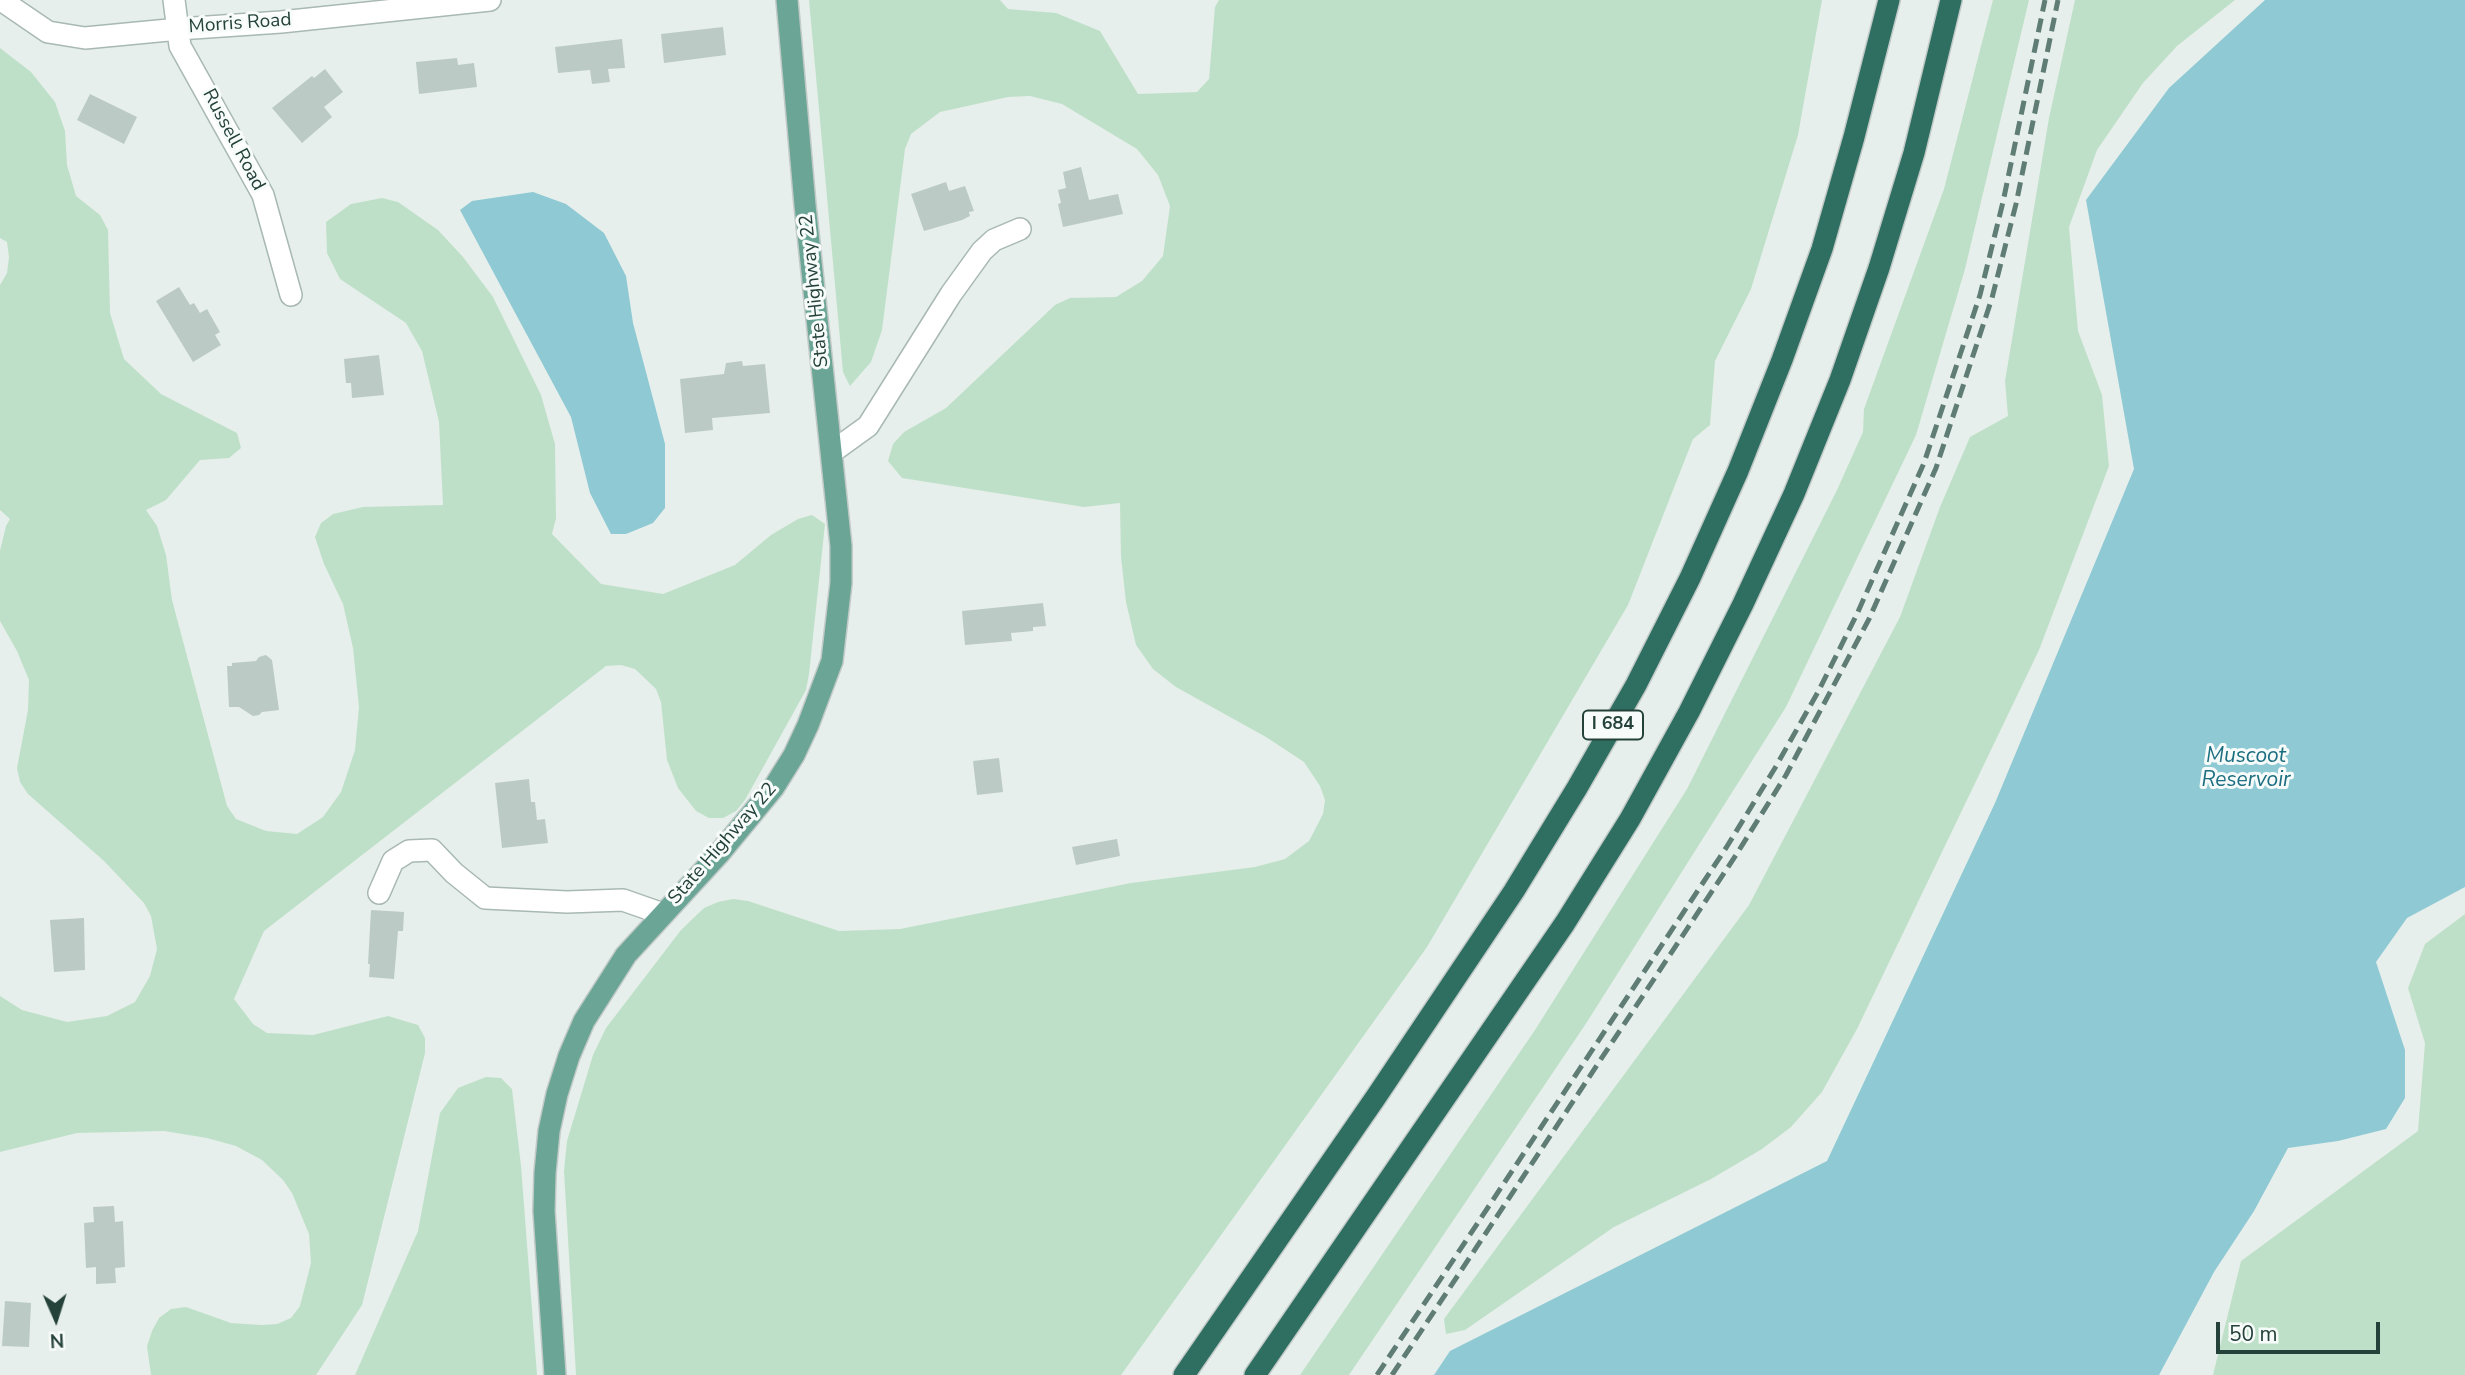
<!DOCTYPE html>
<style>
body{margin:0}
#map{position:relative;width:2465px;height:1375px;overflow:hidden;background:#e6efeb;font-family:"Nunito Sans",sans-serif}
canvas{display:block}
.north{position:absolute;left:21px;top:1284px;width:70px;height:70px;-webkit-text-stroke:5px #f7fbf9;paint-order:stroke;rotate:177deg;font-size:19px;font-weight:700;line-height:28px;text-align:center;color:#24423a}
.north::after{content:'';display:block;margin:auto;width:24px;height:32px;background:#24423a;clip-path:polygon(50% 0,100% 100%,50% 72%,0 100%)}
.scale{position:absolute;left:2216px;top:1322px;width:164px;height:32px;box-sizing:border-box;border:4px solid #24423a;border-top:0;padding-left:9px;font-size:21px;line-height:24px;white-space:nowrap;color:#24423a;-webkit-text-stroke:5px #f7fbf9;paint-order:stroke}
</style>
<div id="map">
<canvas width="2465" height="1375"></canvas>
<div class="north">N</div>
<div class="scale">50 m</div>
</div>
<script>
const c = document.querySelector('canvas').getContext('2d');
c.lineJoin = 'round';
function paint(path, color) { c.fillStyle = color; c.fill(path, 'evenodd'); }
const shape = rows => new Path2D(rows.map(r => 'M' + r).join(''));
function strokePath(path, color, width, dash) { c.strokeStyle = color; c.lineWidth = width; c.lineCap = dash ? 'butt' : 'round'; c.setLineDash(dash || []); c.stroke(path); }
function write(font, color, halo, rows, align = 'center') {
  c.font = font + ' "Nunito Sans",sans-serif'; c.lineWidth = 6; c.setLineDash([]); c.textBaseline = 'middle'; c.strokeStyle = halo; c.fillStyle = color; for (const [text, x, y, turn = 0] of rows) {
    c.save(); c.translate(x, y); c.rotate((+turn || 0) * Math.PI / 180); c.textAlign = isNaN(turn) ? turn : align; if (halo) c.strokeText(text, 0, 0); c.fillText(text, 0, 0); c.restore();
  }
}
paint(shape([
 [809,0,1000,0,1008,9,1056,13,1100,31,1138,94,1197,92,1209,79,1215,7,1219,0,1822,0,1798,135,1751,289,1715,361,1710,425,1693,439,1628,605,1427,947,1121,1375,576,1375,564,1171,567,1141,593,1055,606,1028,681,930,704,908,718,902,733,899,748,901,839,931,900,929,1131,883,1255,867,1285,859,1309,841,1323,814,1325,800,1320,786,1304,762,1266,737,1176,687,1153,669,1136,645,1126,602,1121,557,1120,503,1084,507,902,478,888,461,893,444,904,432,946,408,1055,305,1070,298,1116,297,1142,281,1163,256,1170,206,1158,175,1137,149,1062,104,1030,96,1008,97,940,112,911,134,905,149,882,330,871,362,850,386,843,372],
 [1993,0,2029,0,1965,269,1916,435,1786,707,1587,1022,1349,1375,1300,1375,1535,1030,1687,789,1837,490,1863,432,1864,409,1944,189],
 [2075,0,2235,0,2177,46,2143,83,2097,150,2069,227,2078,331,2102,395,2109,466,2039,650,1857,1029,1822,1092,1791,1127,1762,1149,1711,1179,1614,1227,1465,1330,1446,1334,1444,1319,1749,905,1900,617,1940,507,1970,437,2008,416,2005,381,2049,118],
 [0,48,31,72,55,102,65,131,67,165,76,196,100,215,108,230,110,313,124,359,161,394,237,433,241,448,229,458,200,460,166,500,146,510,157,526,166,555,172,600,227,806,236,819,266,831,297,834,323,817,341,792,355,750,359,707,353,648,343,604,324,564,315,537,321,523,333,514,363,507,443,505,439,422,422,351,406,323,340,279,327,253,326,222,351,204,382,198,398,202,438,230,463,257,493,297,541,395,555,444,556,518,552,534,601,584,663,594,735,565,771,535,798,519,812,515,825,524,809,674,806,690,745,800,736,811,723,818,709,818,696,811,678,788,667,760,661,702,656,689,635,669,621,665,606,666,264,931,234,999,253,1024,267,1033,313,1035,388,1016,418,1025,425,1038,425,1053,362,1305,316,1375,151,1375,147,1346,152,1331,159,1318,171,1309,186,1307,231,1323,261,1325,277,1324,291,1318,300,1306,311,1263,309,1234,292,1193,283,1180,262,1160,236,1146,207,1138,164,1131,77,1133,0,1152,0,996,22,1010,67,1022,107,1016,135,1002,150,976,157,949,151,916,144,903,104,861,28,794,20,782,17,768,28,710,29,680,17,651,0,621,0,551,6,526,10,519,0,510,0,285,7,273,9,257,7,242,0,238],
 [2465,914,2465,1375,2213,1375,2241,1261,2418,1131,2425,1043,2408,988,2425,944],
 [486,1077,501,1078,512,1089,521,1166,537,1375,355,1375,418,1231,440,1113,458,1088]
]), '#bfe0c8');
paint(shape([
 [2265,0,2465,0,2465,887,2407,918,2376,962,2405,1050,2405,1098,2386,1129,2338,1141,2288,1148,2254,1211,2214,1272,2159,1375,1434,1375,1450,1351,1827,1161,1995,803,2134,469,2086,200,2169,88],
 [533,192,566,204,604,233,626,276,633,323,665,444,665,508,653,523,626,534,611,534,590,493,571,417,460,210,472,201]
]), '#8ec9d4');
paint(shape([
 [723,27,726,55,664,63,661,34],
 [622,39,625,68,608,69,610,82,592,84,590,70,558,73,555,47],
 [457,58,458,65,474,63,477,87,419,94,416,62],
 [325,69,343,92,324,107,332,117,302,143,272,108,312,76,314,78],
 [90,94,137,117,124,144,77,120],
 [1081,167,1089,200,1118,194,1123,214,1063,227,1058,204,1061,203,1058,190,1066,188,1063,172],
 [946,182,949,191,965,186,974,211,969,212,970,216,962,220,924,231,911,194],
 [179,287,190,305,194,303,200,313,207,309,220,332,215,335,221,345,193,362,156,301],
 [379,355,384,395,352,398,351,383,346,383,344,359],
 [742,361,743,366,765,364,770,413,712,418,713,430,685,433,680,379,724,374,726,363],
 [1043,603,1046,626,1033,627,1033,631,1011,633,1012,641,965,645,962,611],
 [266,655,272,660,279,710,262,712,259,715,253,716,239,707,229,707,227,666,232,666,232,663,256,661,259,657],
 [999,758,1003,792,977,795,973,761],
 [529,779,531,802,535,802,537,820,545,819,548,843,502,848,495,783],
 [1117,839,1120,856,1076,865,1072,847],
 [371,910,404,912,403,931,398,931,394,979,369,977,370,964,368,964],
 [84,918,85,970,54,972,50,920],
 [114,1206,115,1222,123,1221,125,1267,115,1268,116,1283,96,1284,96,1267,86,1268,84,1223,94,1222,93,1207],
 [5,1301,31,1303,29,1347,2,1346]
]), '#bbcac4');
const minor = shape([
 [1,0,48,32,85,38,179,29,281,22,490,0],
 [174,0,180,46,263,195,291,295],
 [832,452,868,426,951,294,982,251,994,240,1020,229],
 [379,893,393,861,409,851,432,850,454,873,485,898,567,902,623,900,663,914]
]);
const major = shape([
 [555,1375,544,1211,545,1173,549,1131,557,1094,569,1056,584,1021,626,955,718,855,774,787,794,755,808,725,832,661,841,583,841,546,805,205,787,0]
]);
const highway = shape([
 [1184,1375,1376,1097,1514,891,1577,788,1636,685,1690,578,1738,471,1782,360,1822,249,1854,137,1889,0],
 [1255,1375,1565,923,1630,819,1689,712,1743,604,1794,494,1840,380,1879,268,1914,153,1951,0]
]);
strokePath(minor, '#a8b8b2', 24);
strokePath(major, '#c2cac8', 24);
strokePath(highway, '#c2cac8', 24);
strokePath(minor, '#fff', 21);
strokePath(major, '#6aa596', 21);
strokePath(highway, '#2f6f62', 21);
strokePath(shape([
 [1377,1375,1726,848,1775,768,1818,692,1857,614,1924,463,1980,295,2003,202,2045,0],
 [1392,1375,1736,855,1786,775,1869,619,1936,468,1992,298,2016,204,2058,0]
]), '#5f7d75', 5, [14, 7]);
for (const [x, y, w] of [
 [1613,725,60]
]) { const box = new Path2D(); box.roundRect(x - w / 2, y - 14.5, w, 29, 5); c.fillStyle = '#f7fbf9'; c.fill(box); strokePath(box, '#24423a', 2); }
write('bold 18px', '#24423a', null, [
 ["I 684",1613,725]
]);
write('19px', '#24423a', '#f7fbf9', [
 ["Morris Road",240,24,-4],
 ["Russell Road",233,140,62],
 ["State Highway 22",815,291,-96],
 ["State Highway 22",723,844,-49]
]);
write('italic 21px', '#1c6f80', '#f7fbf9', [
 ["Muscoot",2246,757],
 ["Reservoir",2246,781]
]);
</script>
